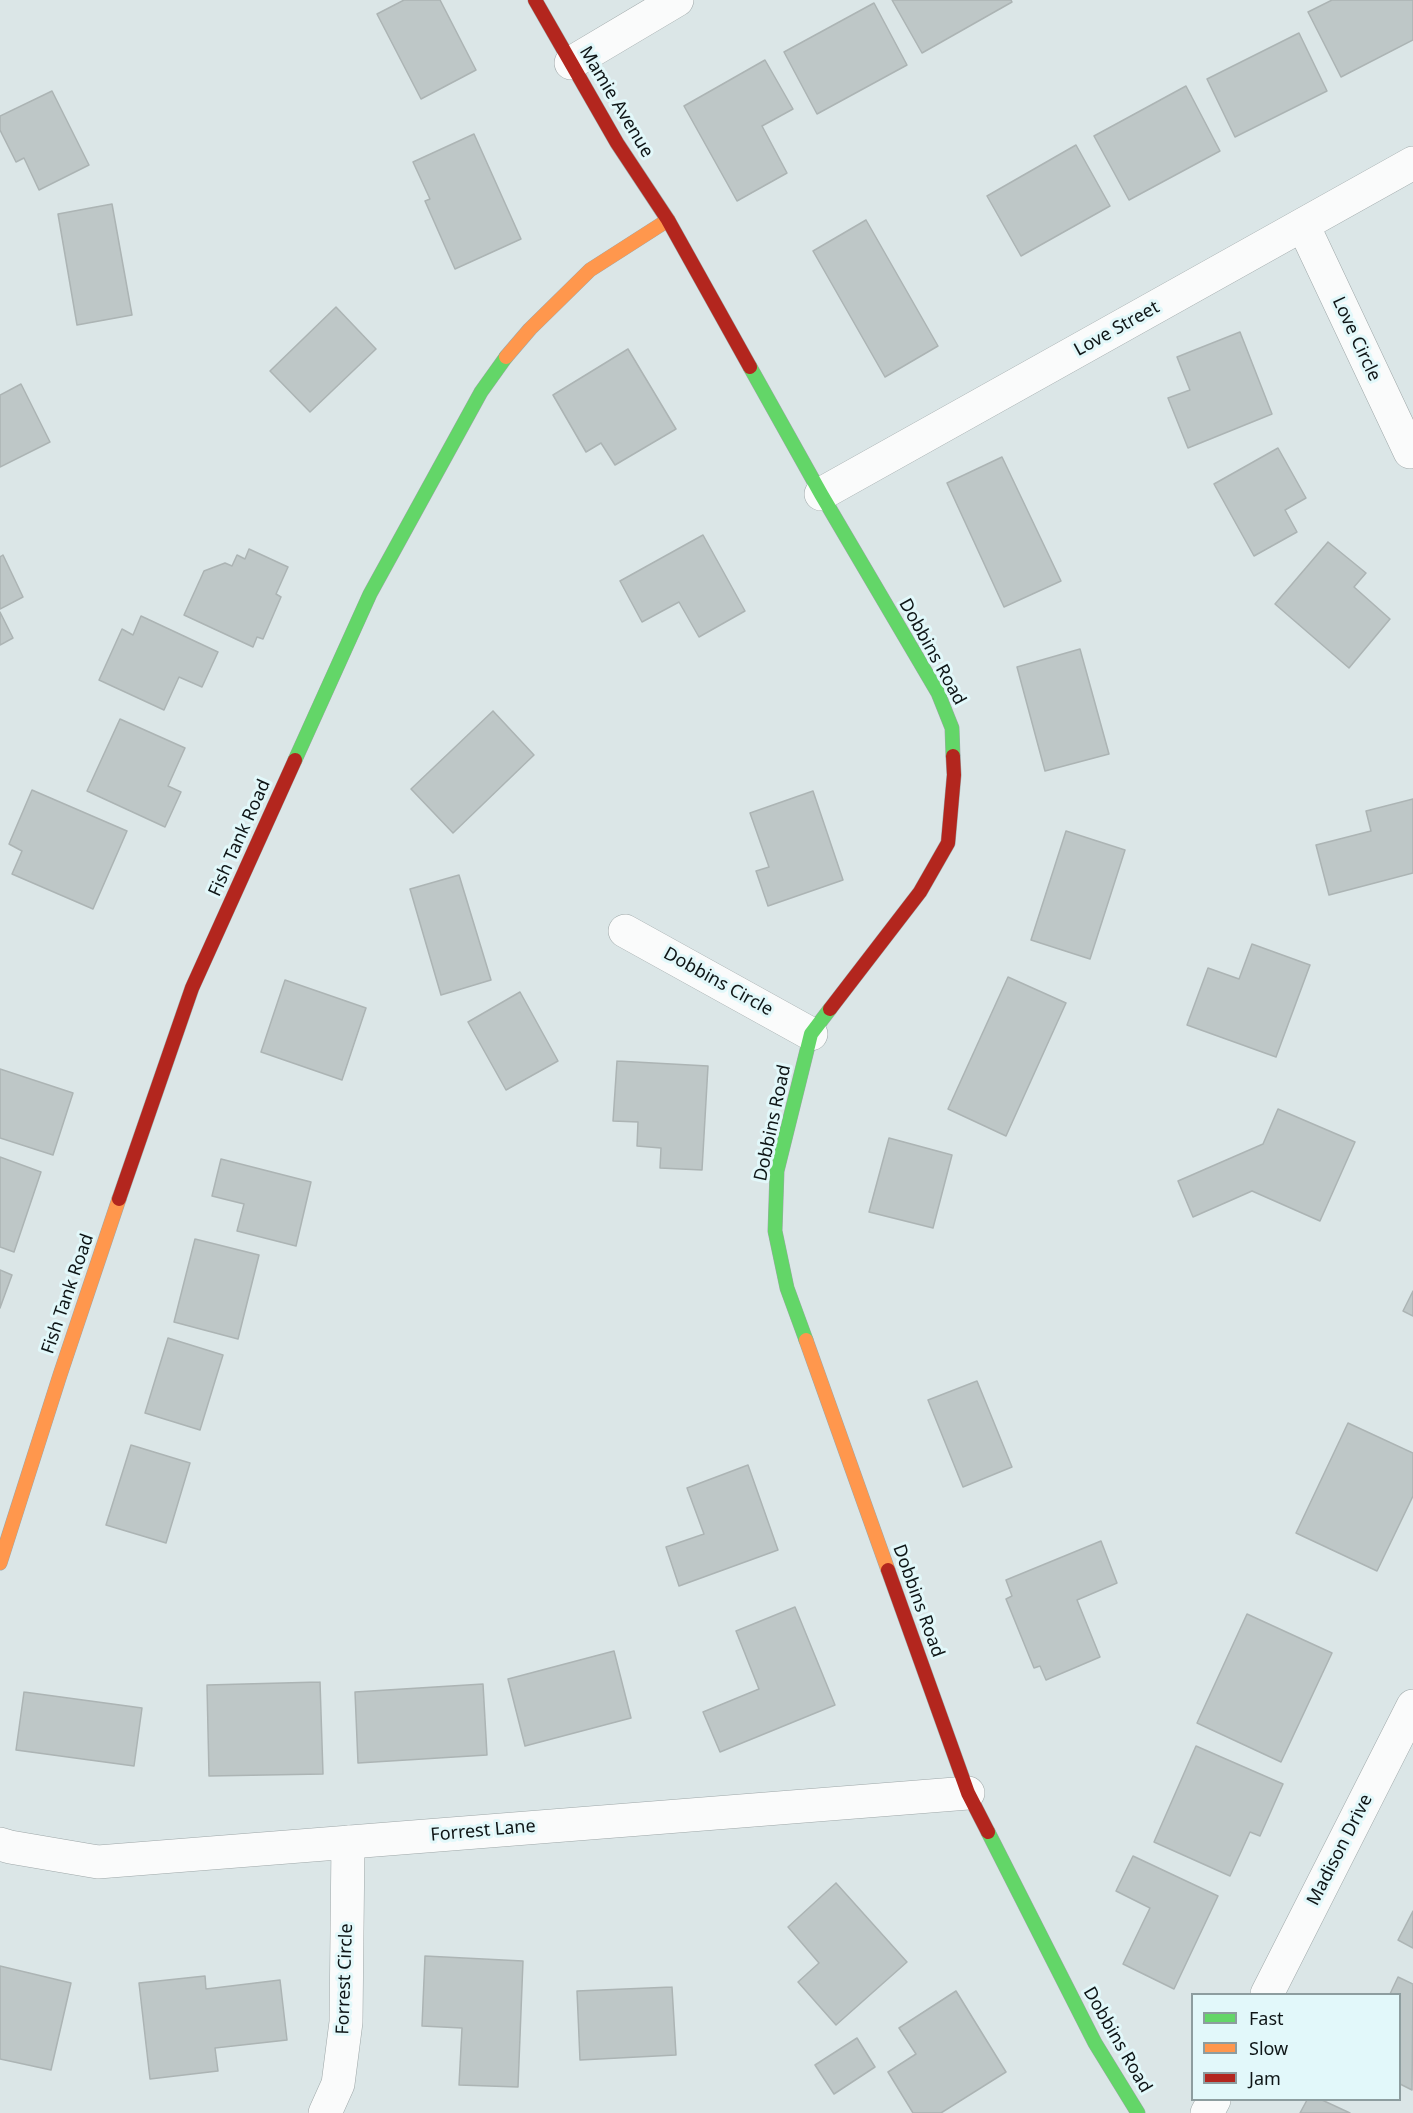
<!DOCTYPE html>
<style>
body{margin:0}
#map{position:relative;width:1413px;height:2113px;overflow:hidden;background:#dbe6e7;font-family:"Noto Sans",sans-serif}
canvas{display:block}
.legend{position:absolute;left:1191px;top:1993px;width:210px;height:108px;box-sizing:border-box;background:#e2f8fa;border:2px solid #8d9d9f;margin:0;padding:8px 10px;list-style:none;font-size:18px;color:#0e1516}
.legend li{display:flex;align-items:center;gap:12px;height:30px}
.legend b{width:30px;border:2px solid #8d9d9f}
</style>
<div id="map">
<canvas width="1413" height="2113"></canvas>
<ul class="legend">
<li><b style="height:8px;background:#63d668"></b>Fast</li>
<li><b style="height:8px;background:#ff974d"></b>Slow</li>
<li><b style="height:8px;background:#b3261e"></b>Jam</li>
</ul>
</div>
<script>
const c = document.querySelector('canvas').getContext('2d');
c.lineJoin = 'round';
function paint(path, color) { c.fillStyle = color; c.fill(path, 'evenodd'); }
const shape = rows => new Path2D(rows.map(r => 'M' + r).join(''));
function strokePath(path, color, width, dash) { c.strokeStyle = color; c.lineWidth = width; c.lineCap = dash ? 'butt' : 'round'; c.setLineDash(dash || []); c.stroke(path); }
function write(font, color, halo, rows, align = 'center') {
  c.font = font + ' "Noto Sans",sans-serif'; c.lineWidth = 6; c.setLineDash([]); c.textBaseline = 'middle'; c.strokeStyle = halo; c.fillStyle = color; for (const [text, x, y, turn = 0] of rows) {
    c.save(); c.translate(x, y); c.rotate((+turn || 0) * Math.PI / 180); c.textAlign = isNaN(turn) ? turn : align; if (halo) c.strokeText(text, 0, 0); c.fillText(text, 0, 0); c.restore();
  }
}
const building = shape([
 [404,0,440,0,476,70,421,99,377,14,404,0],
 [892,0,1011,0,1012,2,922,53,892,0],
 [1332,0,1413,0,1413,40,1341,77,1308,12,1332,0],
 [874,3,907,65,817,114,784,52,874,3],
 [1299,33,1327,91,1235,137,1207,79,1299,33],
 [765,60,793,109,762,126,787,173,737,201,684,106,765,60],
 [1186,86,1220,151,1129,200,1094,136,1186,86],
 [52,91,89,165,39,190,24,158,16,162,0,130,0,116,52,91],
 [474,134,521,239,455,269,425,201,430,199,413,162,474,134],
 [1076,145,1110,206,1021,256,987,196,1076,145],
 [112,204,132,315,77,325,58,214,112,204],
 [866,220,938,346,885,377,813,251,866,220],
 [336,307,376,349,310,412,270,371,336,307],
 [1240,332,1272,414,1188,448,1168,398,1190,390,1177,357,1240,332],
 [628,349,676,429,615,465,601,443,586,452,553,395,628,349],
 [21,384,50,442,0,467,0,395,21,384],
 [1278,448,1306,498,1285,510,1297,532,1254,556,1214,484,1278,448],
 [1002,457,1061,581,1004,607,947,483,1002,457],
 [703,535,745,611,699,637,679,602,642,622,620,581,703,535],
 [1328,542,1366,573,1354,587,1390,619,1349,668,1275,604,1328,542],
 [249,549,288,567,276,594,281,597,263,639,257,637,253,647,184,615,204,571,225,563,232,566,237,555,245,559,249,549],
 [3,555,23,597,0,609,0,557,3,555],
 [0,612,13,638,0,645,0,612],
 [141,616,218,652,202,687,179,677,164,710,99,680,122,629,133,635,141,616],
 [1080,649,1109,754,1045,771,1017,667,1080,649],
 [493,711,534,755,453,833,411,789,493,711],
 [120,719,185,748,168,786,181,792,165,827,87,791,120,719],
 [32,790,127,831,93,909,12,874,22,851,9,844,32,790],
 [813,791,843,880,768,906,756,871,769,867,750,813,813,791],
 [1413,799,1413,873,1329,895,1316,845,1371,831,1366,811,1413,799],
 [1066,831,1125,850,1090,959,1031,940,1066,831],
 [459,875,491,980,441,995,410,889,459,875],
 [1252,944,1310,965,1276,1057,1187,1025,1208,968,1239,979,1252,944],
 [1008,977,1066,1003,1006,1136,948,1109,1008,977],
 [285,980,366,1008,342,1080,261,1052,285,980],
 [520,992,558,1061,506,1090,468,1022,520,992],
 [617,1061,708,1066,702,1170,660,1168,661,1148,637,1146,638,1122,613,1121,617,1061],
 [0,1069,73,1093,53,1155,0,1138,0,1069],
 [1278,1109,1355,1142,1320,1221,1252,1191,1193,1217,1178,1181,1263,1144,1278,1109],
 [889,1138,952,1155,933,1228,869,1212,889,1138],
 [0,1157,41,1172,14,1252,0,1247,0,1157],
 [221,1159,311,1182,296,1246,237,1231,244,1204,212,1196,221,1159],
 [195,1239,259,1255,238,1339,174,1322,195,1239],
 [0,1270,12,1275,0,1308,0,1270],
 [1413,1291,1413,1316,1403,1311,1413,1291],
 [168,1338,223,1355,200,1430,145,1413,168,1338],
 [977,1381,1012,1467,963,1487,928,1400,977,1381],
 [1348,1423,1413,1453,1413,1496,1377,1571,1296,1533,1348,1423],
 [131,1445,190,1463,166,1543,106,1525,131,1445],
 [748,1465,778,1550,679,1586,666,1547,704,1534,687,1488,748,1465],
 [1101,1541,1117,1583,1077,1600,1100,1657,1046,1680,1040,1666,1034,1668,1006,1599,1012,1596,1006,1580,1101,1541],
 [795,1607,835,1705,720,1752,703,1712,759,1689,736,1631,795,1607],
 [1247,1614,1332,1653,1281,1762,1197,1723,1247,1614],
 [614,1651,631,1718,525,1746,508,1679,614,1651],
 [320,1682,323,1774,209,1776,207,1685,320,1682],
 [483,1684,487,1755,358,1763,355,1692,483,1684],
 [24,1692,142,1708,134,1766,16,1750,24,1692],
 [1196,1746,1283,1784,1260,1836,1250,1832,1230,1876,1154,1842,1196,1746],
 [1133,1856,1218,1896,1174,1989,1123,1964,1150,1908,1116,1891,1133,1856],
 [836,1883,907,1962,836,2025,798,1982,819,1963,788,1927,836,1883],
 [1413,1911,1413,1948,1398,1940,1413,1911],
 [425,1956,523,1961,518,2087,459,2085,462,2028,422,2026,425,1956],
 [0,1966,71,1983,51,2070,0,2059,0,1966],
 [205,1976,206,1989,280,1980,287,2040,215,2048,218,2071,150,2079,139,1983,205,1976],
 [1398,1977,1413,1984,1412,2090,1400,2084,1400,1994,1390,1994,1398,1977],
 [672,1987,676,2055,580,2060,577,1991,672,1987],
 [956,1991,1006,2072,941,2113,913,2113,888,2072,916,2054,899,2028,956,1991],
 [857,2038,875,2067,834,2094,815,2065,857,2038],
 [1307,2100,1322,2100,1350,2113,1300,2113,1307,2100]
]);
paint(building, '#bec7c7');
strokePath(building, '#acb4b4', 1.5);
const street = shape([
 [571,63,677,0],
 [1303,225,1410,452],
 [821,494,1413,163],
 [625,931,811,1034],
 [0,1844,10,1847,98,1862,968,1793],
 [1267,1994,1413,1706],
 [325,2113,338,2084,346,2022,348,1842],
 [1207,2113,1214,2100]
]);
const fast = shape([
 [750,367,821,494,938,693,952,728,953,756],
 [295,760,370,594,481,392,506,357],
 [806,1340,787,1288,775,1231,777,1171,811,1034,830,1009],
 [988,1832,1095,2043,1138,2113]
]);
const slow = shape([
 [506,357,530,329,590,270,668,220],
 [806,1340,888,1570],
 [0,1563,60,1375,119,1199]
]);
const jam = shape([
 [535,0,617,143,668,220,750,367],
 [830,1009,920,892,948,843,954,775,953,756],
 [119,1199,192,988,295,760],
 [888,1570,968,1793,988,1832]
]);
strokePath(street, '#9ea7a8', 34);
strokePath(fast, '#9ea7a8', 15);
strokePath(slow, '#9ea7a8', 15);
strokePath(jam, '#9ea7a8', 15);
strokePath(street, '#fafbfb', 33);
strokePath(fast, '#63d668', 14);
strokePath(slow, '#ff974d', 14);
strokePath(jam, '#b3261e', 14);
write('18px', '#0e1516', '#e2f8fa', [
 ["Mamie Avenue",616,102,59],
 ["Love Street",1117,329,-29],
 ["Love Circle",1356,339,65],
 ["Dobbins Road",932,652,61],
 ["Fish Tank Road",240,838,-66],
 ["Dobbins Circle",718,982,29],
 ["Dobbins Road",773,1123,-78],
 ["Fish Tank Road",68,1294,-71],
 ["Dobbins Road",918,1601,70],
 ["Forrest Lane",483,1831,-5],
 ["Madison Drive",1340,1850,-63],
 ["Forrest Circle",345,1979,-88],
 ["Dobbins Road",1117,2040,60]
]);
</script>
